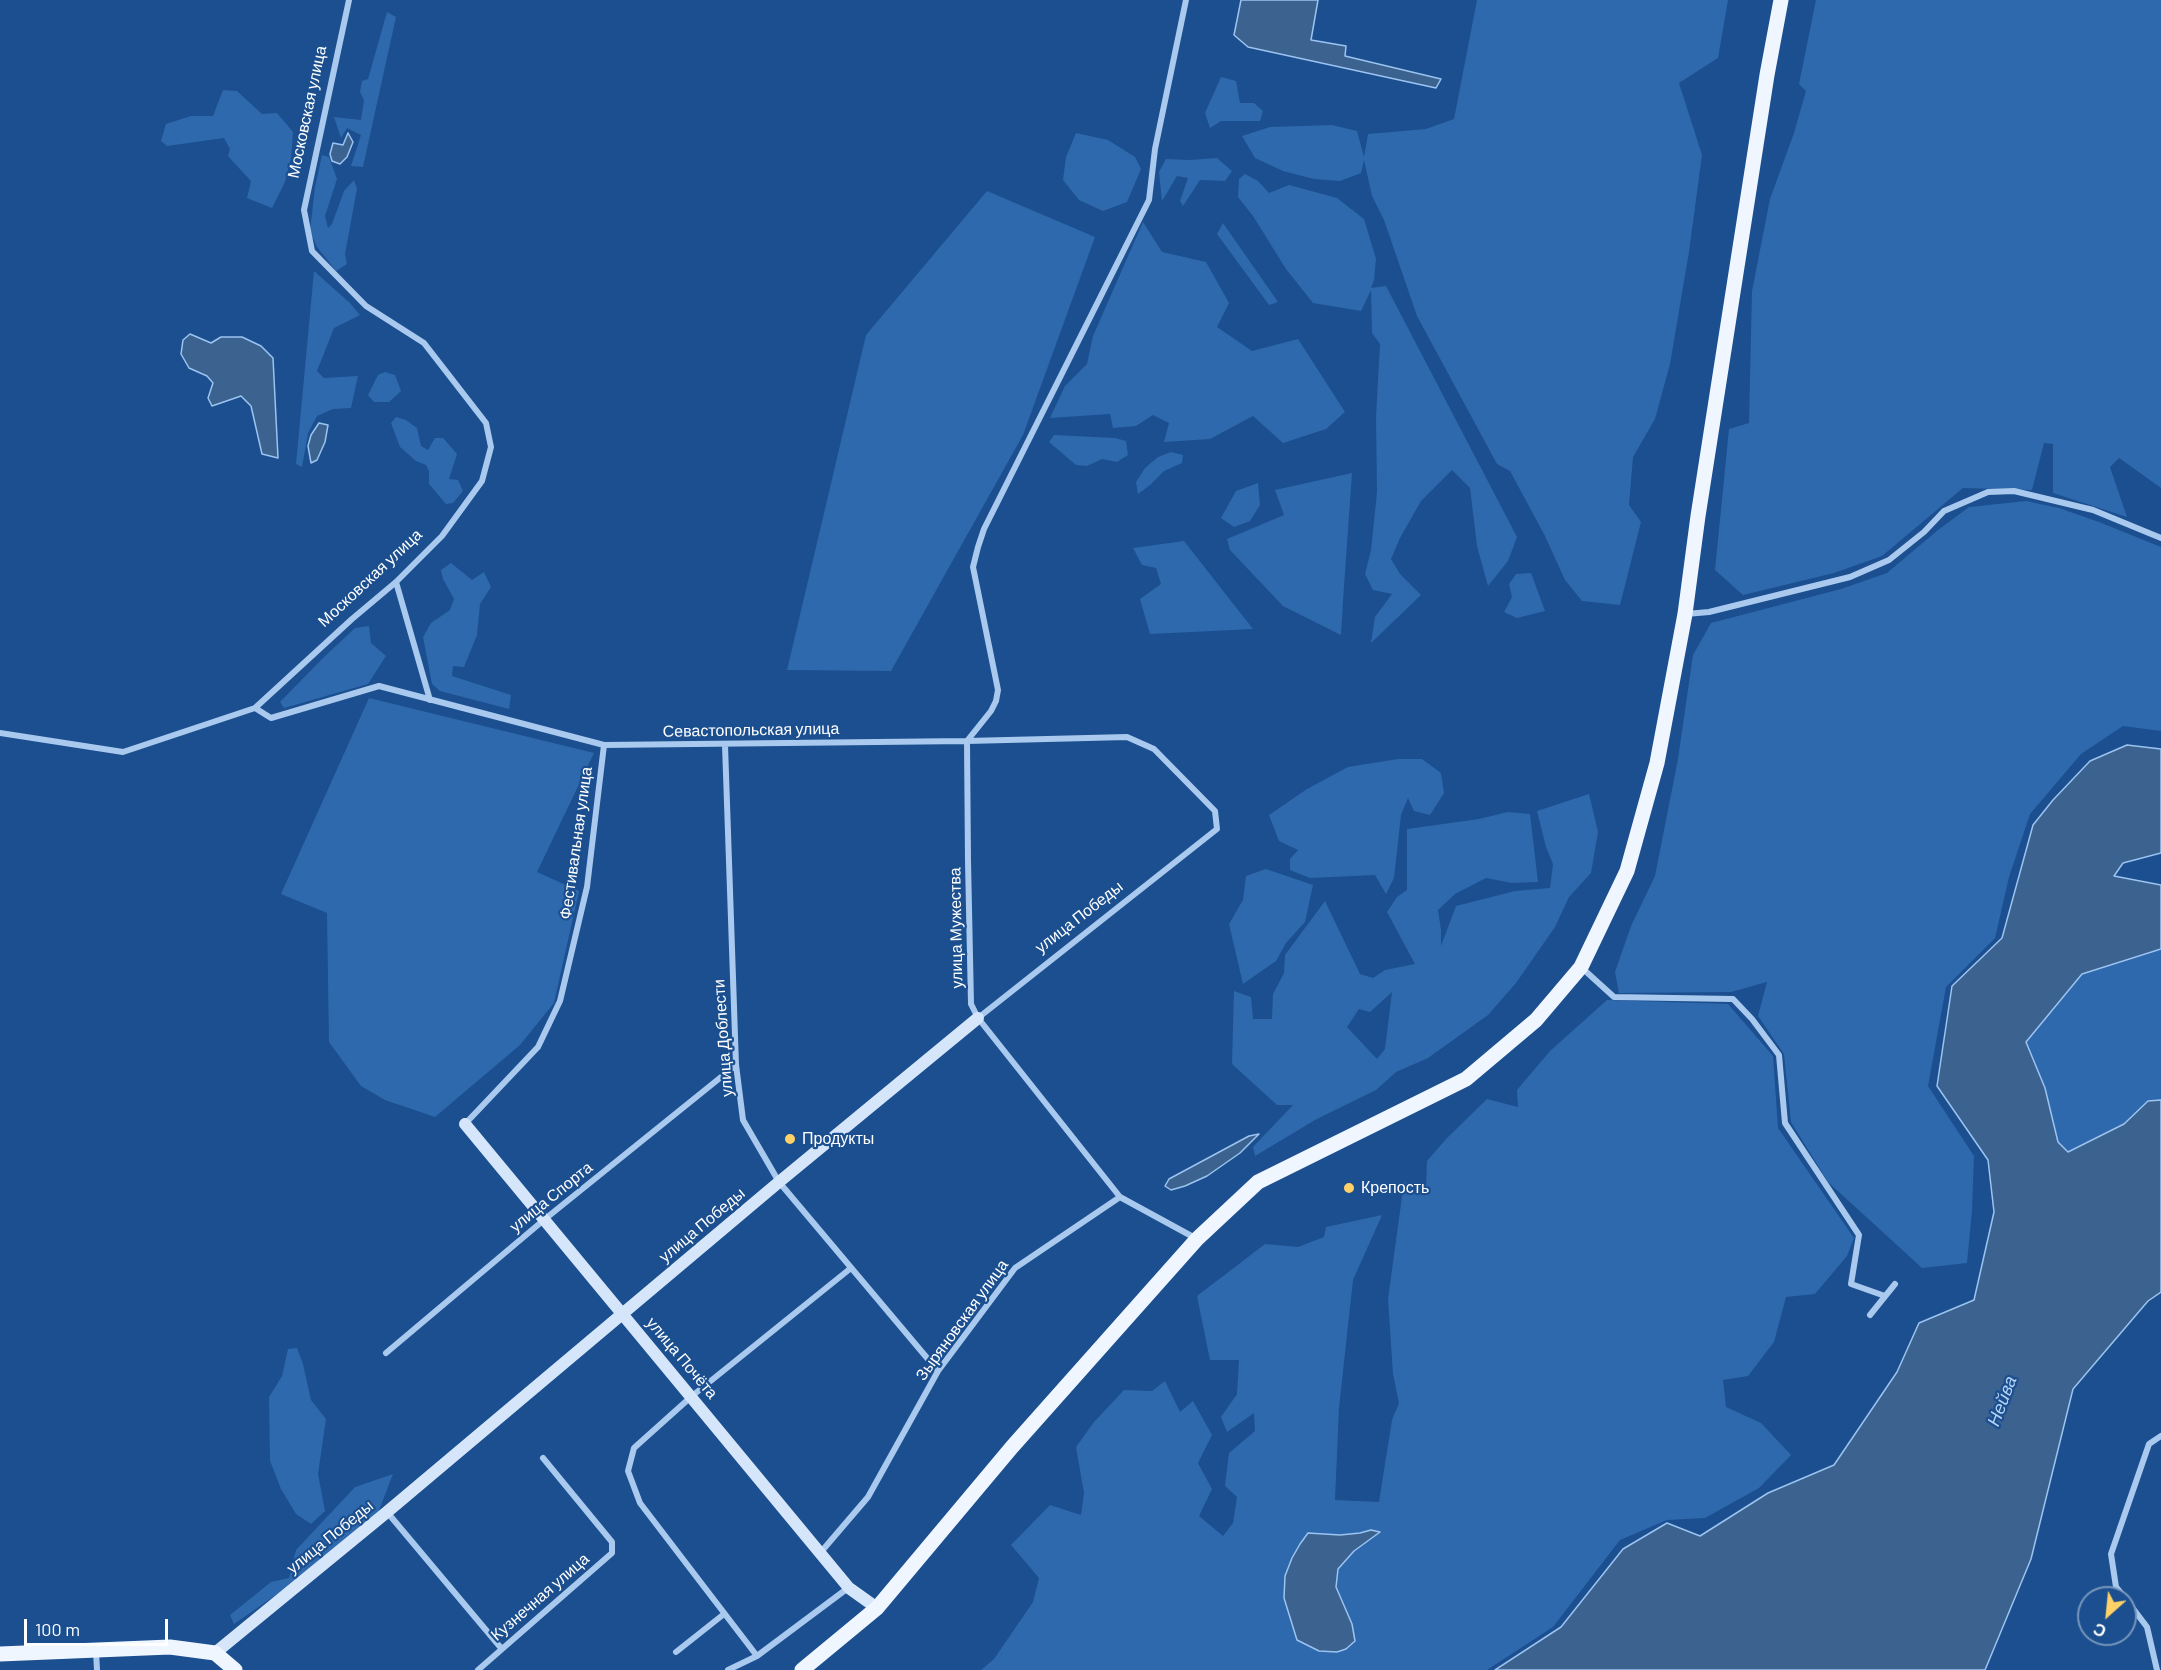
<!DOCTYPE html>
<meta charset="utf-8">
<style>
body{margin:0}
#map{position:relative;width:2161px;height:1670px;overflow:hidden;background:#1b4f8f;font-family:Barlow,sans-serif}
canvas{display:block}
.north{position:absolute;left:2077px;top:1586px;width:60px;height:60px;box-sizing:border-box;background:#1b4f8f;border:2px solid #7695bc;border-radius:50%;rotate:207deg;font-size:16px;font-weight:700;line-height:24px;text-align:center;color:#fff}
.north::after{content:'';display:block;margin:auto;width:21px;height:27px;background:#ffd166;clip-path:polygon(50% 0,100% 100%,50% 72%,0 100%)}
.scale{position:absolute;left:24px;top:1619px;width:144px;height:27px;box-sizing:border-box;border:3px solid #fff;border-top:0;padding-left:8px;font-size:18px;line-height:21px;white-space:nowrap;color:#fff;-webkit-text-stroke:4px #1b4f8f;paint-order:stroke}
</style>
<div id="map">
<canvas width="2161" height="1670"></canvas>
<div class="north">С</div>
<div class="scale">100 m</div>
</div>
<script>
const c = document.querySelector('canvas').getContext('2d');
c.lineJoin = 'round';
function paint(path, color) { c.fillStyle = color; c.fill(path, 'evenodd'); }
const shape = rows => new Path2D(rows.map(r => 'M' + r).join(''));
function strokePath(path, color, width, dash) { c.strokeStyle = color; c.lineWidth = width; c.lineCap = dash ? 'butt' : 'round'; c.setLineDash(dash || []); c.stroke(path); }
function write(font, color, halo, rows, align = 'center') {
  c.font = font + ' Barlow,sans-serif'; c.lineWidth = 4.5; c.setLineDash([]); c.textBaseline = 'middle'; c.strokeStyle = halo; c.fillStyle = color; for (const [text, x, y, turn = 0] of rows) {
    c.save(); c.translate(x, y); c.rotate((+turn || 0) * Math.PI / 180); c.textAlign = isNaN(turn) ? turn : align; if (halo) c.strokeText(text, 0, 0); c.fillText(text, 0, 0); c.restore();
  }
}
paint(shape([
 [1477,0,1728,0,1718,58,1679,83,1702,155,1689,252,1670,364,1655,419,1633,457,1629,505,1641,522,1620,605,1582,601,1565,580,1545,536,1510,471,1497,464,1417,316,1384,220,1372,196,1364,160,1361,173,1340,181,1314,179,1283,171,1255,158,1242,136,1270,127,1332,125,1357,131,1364,157,1368,134,1426,129,1454,119],
 [1816,0,2161,0,2161,488,2119,458,2110,467,2127,517,2053,493,2053,444,2044,443,2032,490,1963,488,1882,556,1834,573,1743,595,1715,570,1729,429,1749,423,1752,291,1770,199,1794,133,1806,91,1799,84],
 [387,12,396,17,363,167,351,166,361,135,347,128,341,138,334,117,361,120,364,100,360,92,362,81,368,79],
 [1221,77,1236,81,1240,103,1254,103,1263,111,1260,121,1221,121,1210,128,1205,113],
 [223,90,237,91,262,114,277,113,293,132,291,158,285,182,272,208,247,198,251,181,228,156,230,149,224,138,167,146,161,141,166,124,191,116,213,116],
 [1076,133,1108,140,1135,157,1141,169,1127,202,1103,211,1079,200,1063,180,1066,157],
 [322,155,329,157,337,179,325,216,328,228,332,224,344,191,354,180,357,189,345,254,347,264,336,271,317,247,310,231,315,187],
 [1217,158,1232,171,1225,181,1200,180,1183,206,1180,201,1188,178,1177,176,1162,201,1159,172,1166,159,1189,160],
 [1245,174,1258,181,1269,193,1289,185,1337,198,1364,219,1376,259,1374,280,1371,288,1386,286,1517,537,1508,561,1488,586,1477,546,1470,488,1452,470,1421,501,1400,538,1391,559,1400,574,1421,595,1371,643,1375,617,1392,594,1373,590,1365,574,1371,550,1377,492,1376,418,1380,344,1372,333,1371,290,1361,311,1313,303,1286,269,1253,216,1238,197,1239,179],
 [987,191,1095,237,1023,435,891,671,787,670,866,335],
 [1143,222,1162,252,1206,262,1229,303,1217,327,1252,351,1298,339,1345,412,1326,429,1283,443,1253,416,1210,439,1164,442,1169,423,1153,415,1136,426,1113,428,1110,414,1050,418,1065,386,1087,364,1093,336],
 [1223,223,1278,302,1269,305,1217,234],
 [314,271,350,303,360,315,334,328,317,371,324,378,358,376,351,408,333,409,317,416,308,433,302,467,296,464],
 [385,372,395,375,401,391,389,402,374,402,368,395,378,375],
 [396,417,406,420,417,428,421,446,428,450,435,438,443,438,457,454,449,479,458,480,463,491,453,503,446,504,429,484,429,471,426,465,416,461,400,447,391,423],
 [1054,435,1115,438,1126,441,1128,455,1117,462,1102,459,1087,466,1076,465,1049,442],
 [1171,452,1183,455,1182,463,1164,471,1150,485,1138,494,1136,482,1145,468,1158,457],
 [1352,473,1343,601,1341,635,1283,606,1230,550,1227,539,1284,515,1275,490],
 [1258,483,1260,505,1250,521,1234,527,1221,518,1236,491],
 [2026,501,2059,508,2099,522,2161,547,2161,731,2123,726,2081,754,2030,814,2009,877,1995,938,1946,987,1928,1086,1974,1156,1972,1211,1967,1263,1922,1268,1828,1182,1791,1122,1784,1054,1758,1016,1767,982,1731,992,1619,993,1615,972,1631,926,1655,876,1678,759,1693,655,1711,623,1841,589,1887,573,1938,530,1969,507],
 [1184,541,1253,629,1150,634,1140,599,1161,584,1156,568,1142,565,1133,548],
 [451,563,472,580,484,572,491,587,480,604,477,635,464,667,453,666,452,676,511,695,509,709,440,691,432,684,423,637,431,623,450,610,454,599,443,579,441,570],
 [1531,573,1545,611,1517,618,1504,612,1512,597,1509,584,1516,574],
 [369,626,371,643,386,656,368,684,284,708,280,702,323,658,355,628],
 [369,698,594,753,537,872,579,891,554,1003,520,1045,435,1117,385,1100,361,1086,329,1042,327,913,281,894],
 [1398,759,1422,759,1441,773,1444,793,1430,815,1414,811,1408,798,1401,815,1394,878,1386,894,1375,875,1310,878,1290,870,1290,859,1298,850,1279,841,1269,815,1307,789,1348,767],
 [1589,794,1598,832,1591,873,1569,897,1555,927,1516,983,1488,1015,1428,1058,1396,1072,1376,1090,1315,1120,1255,1156,1253,1147,1293,1105,1277,1105,1232,1064,1234,991,1251,997,1253,1019,1272,1019,1273,994,1284,973,1285,955,1325,901,1360,974,1373,978,1385,970,1415,964,1387,912,1397,897,1407,890,1407,829,1479,819,1508,812,1530,814,1538,882,1512,883,1486,878,1455,894,1438,910,1441,930,1441,946,1456,906,1515,891,1550,888,1553,864,1546,847,1537,811],
 [1392,992,1385,1049,1377,1059,1347,1027,1359,1009,1370,1012],
 [1266,869,1313,885,1305,922,1286,943,1276,961,1243,984,1229,924,1243,900,1246,876],
 [2161,949,2161,1100,2148,1101,2124,1124,2069,1152,2058,1142,2045,1088,2026,1042,2082,974],
 [1607,1000,1728,1004,1773,1056,1778,1128,1854,1238,1847,1256,1815,1294,1786,1297,1774,1342,1748,1376,1723,1380,1726,1407,1761,1423,1791,1455,1759,1488,1705,1518,1667,1520,1620,1540,1553,1627,1487,1670,981,1670,994,1659,1033,1602,1039,1578,1011,1545,1050,1505,1081,1515,1084,1493,1076,1447,1094,1422,1124,1390,1152,1391,1165,1381,1180,1412,1193,1401,1212,1435,1198,1463,1212,1489,1199,1516,1223,1536,1233,1523,1237,1497,1225,1486,1229,1453,1255,1431,1254,1413,1227,1432,1221,1417,1237,1394,1239,1360,1210,1360,1197,1296,1265,1244,1298,1247,1324,1237,1326,1227,1382,1215,1353,1280,1339,1408,1335,1500,1379,1502,1392,1420,1399,1403,1393,1374,1388,1299,1404,1182,1426,1188,1427,1161,1446,1139,1487,1099,1518,1107,1517,1090,1550,1051],
 [1371,1530,1379,1533,1354,1551,1338,1569,1336,1587,1352,1624,1355,1641,1297,1640,1284,1598,1292,1558,1300,1544,1308,1533,1340,1535,1360,1533],
 [297,1348,303,1364,311,1400,326,1419,318,1474,325,1511,311,1524,296,1514,281,1489,270,1461,269,1397,282,1376,288,1349],
 [393,1474,378,1513,286,1588,234,1624,230,1615,271,1582,289,1578,296,1550,355,1487]
]), '#2e69ad');
const water = shape([
 [1241,0,1318,0,1311,40,1346,46,1345,56,1441,79,1436,88,1248,47,1234,35,1241,0],
 [348,133,353,142,347,157,340,164,332,161,330,154,333,143,343,145,348,133],
 [190,334,211,343,221,337,242,337,261,346,273,358,278,458,262,454,251,406,241,396,212,406,208,398,213,383,207,376,189,368,181,354,183,340,190,334],
 [319,423,328,425,325,442,317,460,311,463,308,446,311,435,319,423],
 [2127,745,2161,749,2161,853,2123,863,2114,876,2161,885,2161,949,2082,974,2026,1042,2045,1088,2058,1142,2068,1152,2124,1124,2148,1101,2161,1100,2161,1292,2148,1301,2073,1389,2031,1559,1985,1670,1495,1670,1561,1627,1623,1549,1667,1523,1700,1536,1768,1493,1834,1465,1897,1372,1919,1323,1974,1300,1994,1212,1988,1160,1937,1086,1952,986,2002,938,2033,825,2053,800,2090,761,2127,745],
 [1259,1134,1240,1153,1207,1176,1185,1186,1171,1190,1165,1186,1169,1179,1249,1136,1259,1134],
 [1371,1530,1380,1532,1354,1551,1338,1569,1336,1587,1352,1624,1355,1641,1346,1649,1337,1652,1319,1651,1297,1640,1284,1598,1285,1576,1292,1558,1300,1544,1308,1533,1340,1535,1360,1533,1371,1530]
]);
paint(water, '#3c6290');
strokePath(water, '#9cc4f0', 1.5);
strokePath(shape([
 [1186,0,1155,149,1149,200,984,529,978,547,973,567,998,690,996,701,991,711,967,741,968,861,971,1004,978,1018,1120,1197,1197,1239],
 [396,582,430,700],
 [1686,614,1709,612,1850,577,1889,560,1924,532,1944,511,1988,492,2014,491,2093,510,2161,538],
 [255,708,271,718,379,686,604,745,967,741,1127,737,1154,749,1215,811,1217,829,978,1018],
 [0,733,123,752,255,708,352,619,396,582,442,536,482,481,491,447,486,423,424,343,366,306,312,251,304,210,349,0],
 [725,745,736,1065,743,1120,779,1182,938,1371],
 [1582,968,1614,997,1733,999,1752,1019,1779,1055,1785,1123,1859,1235,1851,1284,1885,1296],
 [465,1124,538,1047,560,1001,587,887,604,745],
 [1870,1315,1895,1284],
 [386,1353,545,1219,736,1065],
 [387,1512,501,1648],
 [821,1552,868,1497,938,1371,1015,1268,1120,1197],
 [2125,1598,2116,1587,2111,1554,2149,1444,2161,1436],
 [2125,1598,2147,1627,2157,1670],
 [96,1651,97,1670],
 [676,1652,724,1614],
 [757,1656,640,1503,628,1471,634,1448,692,1396,851,1268],
 [478,1670,612,1553,612,1542,543,1458],
 [728,1670,757,1656,848,1588]
]), '#a9c9ee', 6);
strokePath(shape([
 [465,1124,849,1588,877,1608],
 [215,1653,387,1512,779,1182,978,1018]
]), '#d6e6fa', 12);
strokePath(shape([
 [0,1654,170,1647,215,1653,235,1670],
 [802,1670,877,1608,1012,1447,1197,1239,1258,1182,1466,1079,1536,1020,1581,967,1627,871,1657,763,1685,614,1698,516,1767,75,1781,0]
]), '#f0f6ff', 15);
for (const [x, y, r, color] of [
 [790,1139,6,"#ffd166"],
 [1349,1188,6,"#ffd166"]
]) { const dot = new Path2D(); dot.arc(x, y, r, 0, 2 * Math.PI); c.fillStyle = color; c.fill(dot); strokePath(dot, '#1b4f8f', 2); }
write('16px', '#fff', '#1b4f8f', [
 ["Московская улица",307,112,-78],
 ["Московская улица",370,578,-43],
 ["Севастопольская улица",751,730,-1],
 ["Фестивальная улица",576,843,-82],
 ["улица Победы",1079,917,-38],
 ["улица Мужества",956,928,-91],
 ["улица Доблести",723,1038,-94],
 ["улица Спорта",551,1197,-39],
 ["улица Победы",702,1225,-40],
 ["Зыряновская улица",962,1320,-54],
 ["улица Почёта",682,1358,50],
 ["улица Победы",330,1537,-39],
 ["Кузнечная улица",540,1597,-41]
]);
write('16px', '#fff', '#1b4f8f', [
 ["Продукты",802,1139],
 ["Крепость",1361,1188]
], 'left');
write('italic 18px', '#b5d3f5', '#1b4f8f', [
 ["Нейва",2002,1401,-69]
]);
</script>
